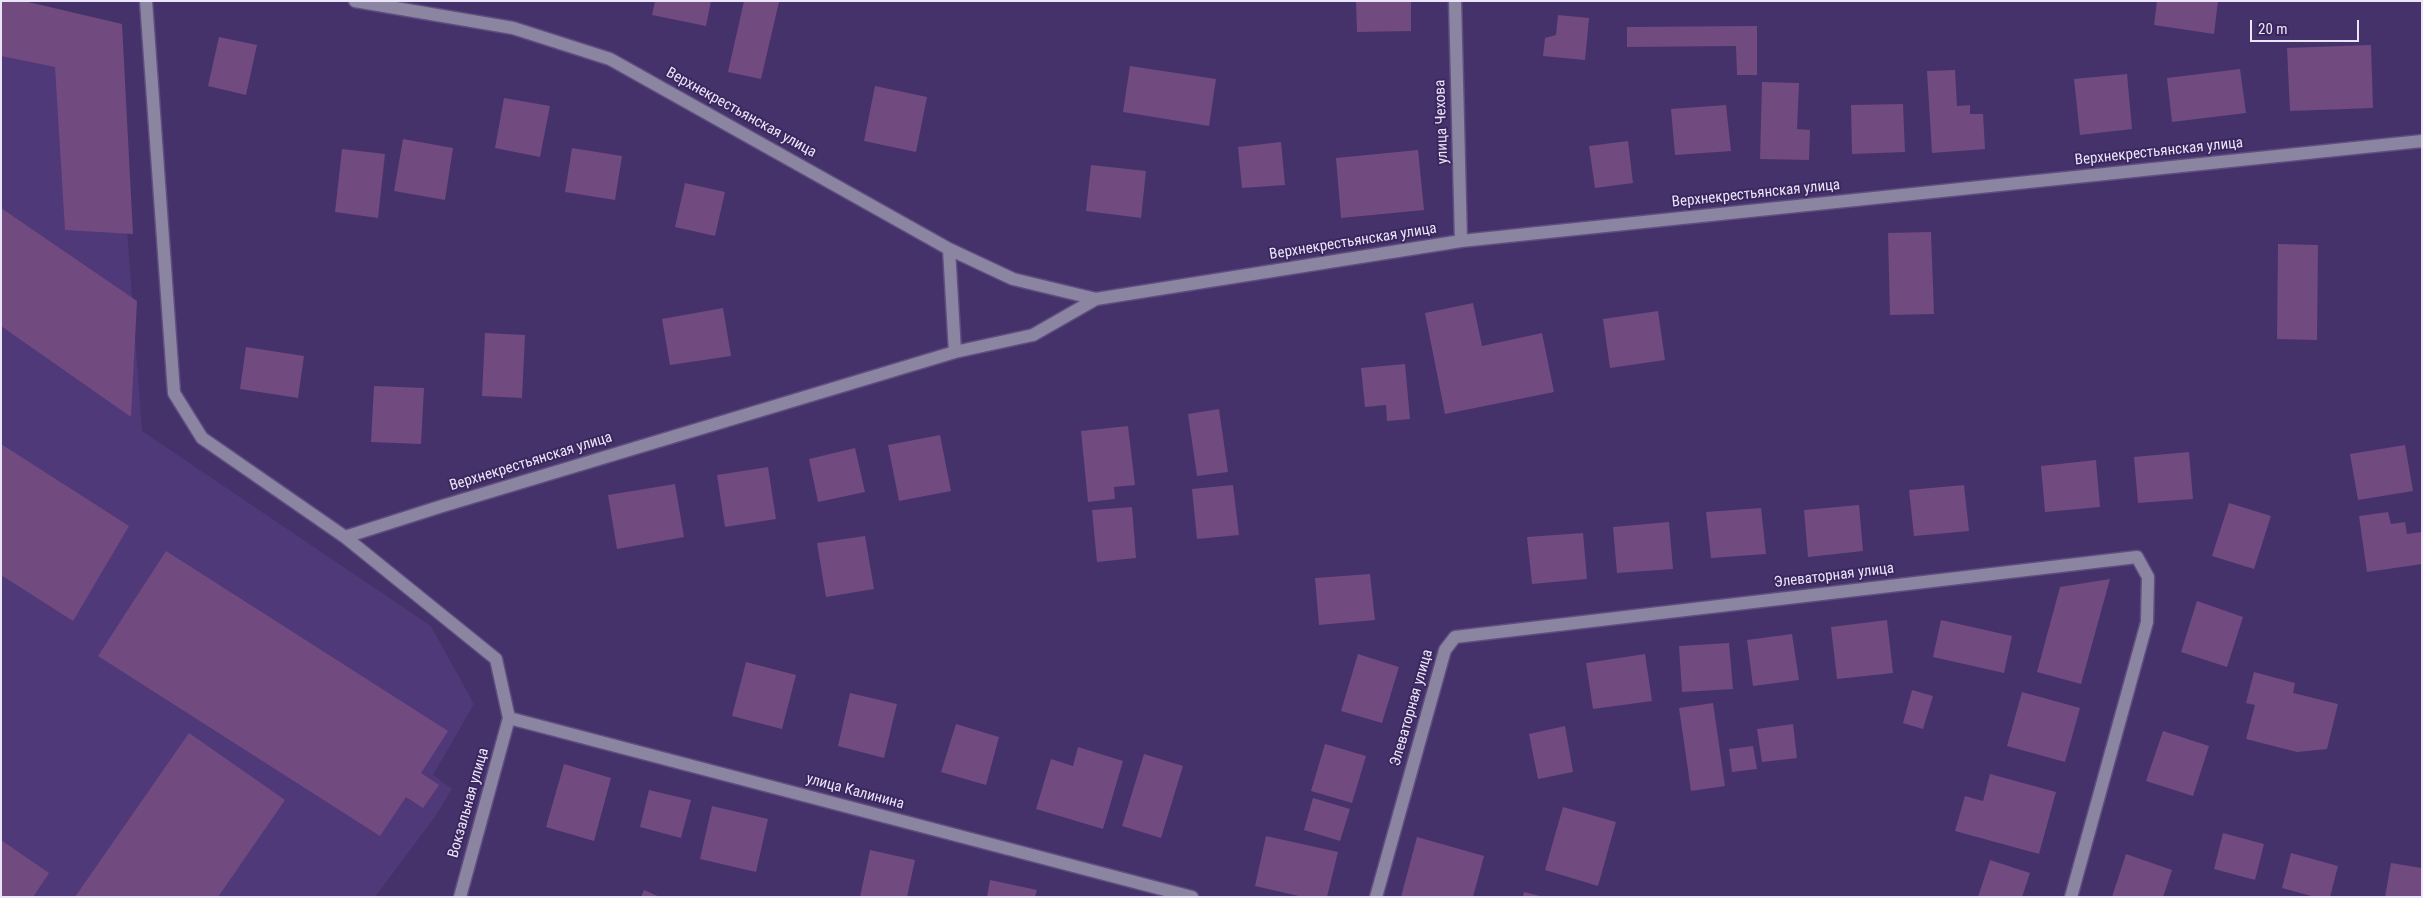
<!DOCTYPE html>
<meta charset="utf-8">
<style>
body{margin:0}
#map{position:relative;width:2423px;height:898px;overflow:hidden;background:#45326a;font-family:"Roboto Condensed",sans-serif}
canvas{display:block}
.frame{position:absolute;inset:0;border:2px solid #eae5fa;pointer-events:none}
.scale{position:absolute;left:2250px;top:20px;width:109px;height:22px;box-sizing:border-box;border:2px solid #eae5fa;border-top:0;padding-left:6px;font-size:15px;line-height:18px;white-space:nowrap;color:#eae5fa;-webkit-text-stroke:4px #3b275e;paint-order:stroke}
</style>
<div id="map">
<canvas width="2423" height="898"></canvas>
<div class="frame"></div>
<div class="scale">20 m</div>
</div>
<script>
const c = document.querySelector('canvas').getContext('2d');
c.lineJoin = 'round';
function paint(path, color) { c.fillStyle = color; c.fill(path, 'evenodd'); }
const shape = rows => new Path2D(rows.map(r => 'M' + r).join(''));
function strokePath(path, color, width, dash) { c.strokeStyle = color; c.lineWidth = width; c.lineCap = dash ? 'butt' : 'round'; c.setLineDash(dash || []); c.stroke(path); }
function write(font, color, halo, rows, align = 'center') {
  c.font = font + ' "Roboto Condensed",sans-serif'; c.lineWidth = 4; c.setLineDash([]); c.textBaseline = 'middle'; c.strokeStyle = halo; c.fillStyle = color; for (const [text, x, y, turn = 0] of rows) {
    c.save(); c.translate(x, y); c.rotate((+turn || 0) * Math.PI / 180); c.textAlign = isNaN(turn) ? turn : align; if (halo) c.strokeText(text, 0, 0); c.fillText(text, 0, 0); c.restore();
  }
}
paint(shape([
 [1,2,112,28,142,431,431,626,474,704,433,775,452,789,437,814,375,897,1,897]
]), '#4f3979');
paint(shape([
 [1,1,24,1,122,24,133,234,65,230,55,67,1,56],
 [655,1,711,1,706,26,652,15],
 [744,1,779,2,761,79,728,72],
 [1356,1,1411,1,1411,31,1357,32],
 [2157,1,2218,1,2214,34,2154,25],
 [1558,15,1589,18,1585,60,1543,56,1545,38,1556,35],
 [1757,26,1757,75,1737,75,1736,46,1627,47,1627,27],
 [219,37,257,45,246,95,208,86],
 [2371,45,2373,108,2290,111,2287,48],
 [1130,66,1216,79,1209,126,1123,112],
 [2240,69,2246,113,2172,122,2167,78],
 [1955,70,1957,106,1970,105,1970,114,1983,114,1985,149,1932,153,1927,71],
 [2127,74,2132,129,2080,135,2074,79],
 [1762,82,1799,83,1797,129,1810,130,1809,160,1760,159],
 [875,86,927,97,916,152,864,141],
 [504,98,550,106,540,157,495,148],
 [1903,104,1905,152,1852,154,1851,105],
 [1726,105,1731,151,1675,155,1671,109],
 [403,139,453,148,445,200,394,191],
 [1628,141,1633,183,1595,188,1589,146],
 [1281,142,1285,185,1242,188,1238,147],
 [572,148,622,156,615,200,565,192],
 [342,149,385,154,378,218,335,212],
 [1418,150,1424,210,1341,218,1336,158],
 [1091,165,1146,171,1141,218,1086,211],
 [685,183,725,192,715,236,675,227],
 [1,208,137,301,131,417,1,326],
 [1931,232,1934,314,1890,315,1888,233],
 [2278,244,2318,245,2317,340,2277,339],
 [1473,303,1482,346,1542,333,1554,392,1445,414,1425,313],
 [723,308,731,356,670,365,662,319],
 [1658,311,1665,360,1610,368,1603,319],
 [485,333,525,335,522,398,482,396],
 [246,347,304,356,298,398,240,389],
 [1405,364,1410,419,1387,421,1386,405,1365,407,1361,368],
 [374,386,424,388,421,444,371,442],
 [1219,409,1228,472,1197,476,1188,414],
 [1128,426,1135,485,1114,487,1115,499,1088,502,1081,431],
 [940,435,951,491,899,501,888,445],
 [1,444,129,526,73,621,1,575],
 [2405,445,2413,491,2358,500,2350,454],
 [855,448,865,492,818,502,809,459],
 [2189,452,2193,499,2138,503,2134,457],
 [2096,460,2100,507,2045,512,2041,466],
 [768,467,776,519,725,527,717,475],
 [675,484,684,537,617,549,608,495],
 [1233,485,1239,535,1197,539,1192,489],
 [1964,485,1969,531,1914,536,1909,490],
 [2229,503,2271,516,2254,569,2212,556],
 [1859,505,1863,551,1808,557,1804,510],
 [1132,507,1136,558,1097,562,1092,510],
 [1761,508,1766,554,1711,558,1706,512],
 [2388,512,2391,524,2405,522,2407,534,2422,532,2422,564,2367,572,2359,516],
 [1669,522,1673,569,1617,573,1613,527],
 [1583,533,1587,579,1532,584,1527,537],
 [865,536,874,589,826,597,817,543],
 [166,551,448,731,421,773,439,785,423,808,406,797,380,836,98,656],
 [1370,574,1375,620,1319,625,1315,578],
 [2110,579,2081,684,2037,672,2060,587],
 [2197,601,2243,617,2227,667,2181,652],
 [1887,620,1893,673,1837,679,1831,627],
 [1941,620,2012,636,2004,673,1933,657],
 [1792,634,1799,680,1753,686,1747,640],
 [1729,643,1733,689,1682,692,1679,646],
 [1358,654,1399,667,1382,723,1341,711],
 [1645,654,1652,701,1593,709,1586,663],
 [746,662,796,675,782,729,732,716],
 [2254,672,2295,683,2293,693,2338,704,2327,749,2297,752,2246,739,2255,705,2246,703],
 [1912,690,1933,696,1923,729,1903,723],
 [2022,692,2080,708,2065,762,2007,746],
 [850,693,897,704,884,758,838,746],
 [1713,703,1725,786,1691,791,1679,708],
 [956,724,999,737,986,785,941,772],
 [1793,724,1797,758,1762,762,1757,729],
 [1565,726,1573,772,1538,779,1529,734],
 [2163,731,2209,746,2193,796,2146,781],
 [189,733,285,800,218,897,75,897],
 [1325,744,1366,756,1352,803,1311,791],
 [1753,746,1757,769,1732,772,1729,749],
 [1078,747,1123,761,1103,829,1036,809,1051,759,1073,766],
 [1144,754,1183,766,1161,838,1122,826],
 [564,764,611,778,594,841,546,827],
 [1990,774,2056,792,2039,854,1955,831,1965,796,1983,801],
 [649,790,691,800,681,838,640,827],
 [1313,798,1350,809,1340,841,1304,830],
 [712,806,768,819,756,872,700,859],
 [1563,807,1616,822,1598,886,1545,870],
 [2223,833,2264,844,2255,880,2214,869],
 [1266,836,1338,852,1327,897,1303,897,1255,886],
 [1417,837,1484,856,1473,897,1401,897],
 [1,840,49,873,33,897,1,897],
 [870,850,915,860,907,897,860,897],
 [2291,853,2338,866,2330,897,2315,897,2282,888],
 [2126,854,2172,870,2163,897,2112,897],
 [1990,860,2030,873,2022,897,1978,897],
 [2391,863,2422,868,2422,897,2385,897],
 [990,880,1037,890,1035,897,987,897],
 [644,890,660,897,641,897],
 [1524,892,1540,896,1540,897,1523,897]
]), '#714a7f');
const minor = shape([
 [146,1,174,393,202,438,345,537,496,659,509,718,460,897],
 [355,1,513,28,610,59,949,249,1013,279,1096,299,1461,241,2422,141],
 [1455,1,1461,241],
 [949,249,955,352],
 [345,537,439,507,955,352,1033,335,1096,299],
 [509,718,1192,897],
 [1376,897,1445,650,1455,637,2137,557,2148,577,2147,622,2071,897]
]);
strokePath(minor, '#5f4f81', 15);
strokePath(minor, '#8c85a1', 12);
write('15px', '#eae5fa', '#3b275e', [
 ["Верхнекрестьянская улица",741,113,29],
 ["улица Чехова",1442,122,-92],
 ["Верхнекрестьянская улица",2159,152,-6],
 ["Верхнекрестьянская улица",1756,194,-6],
 ["Верхнекрестьянская улица",1353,242,-9],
 ["Верхнекрестьянская улица",531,462,-17],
 ["Элеваторная улица",1834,576,-7],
 ["Элеваторная улица",1412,708,-74],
 ["улица Калинина",855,792,15],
 ["Вокзальная улица",469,803,-74]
]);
</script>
